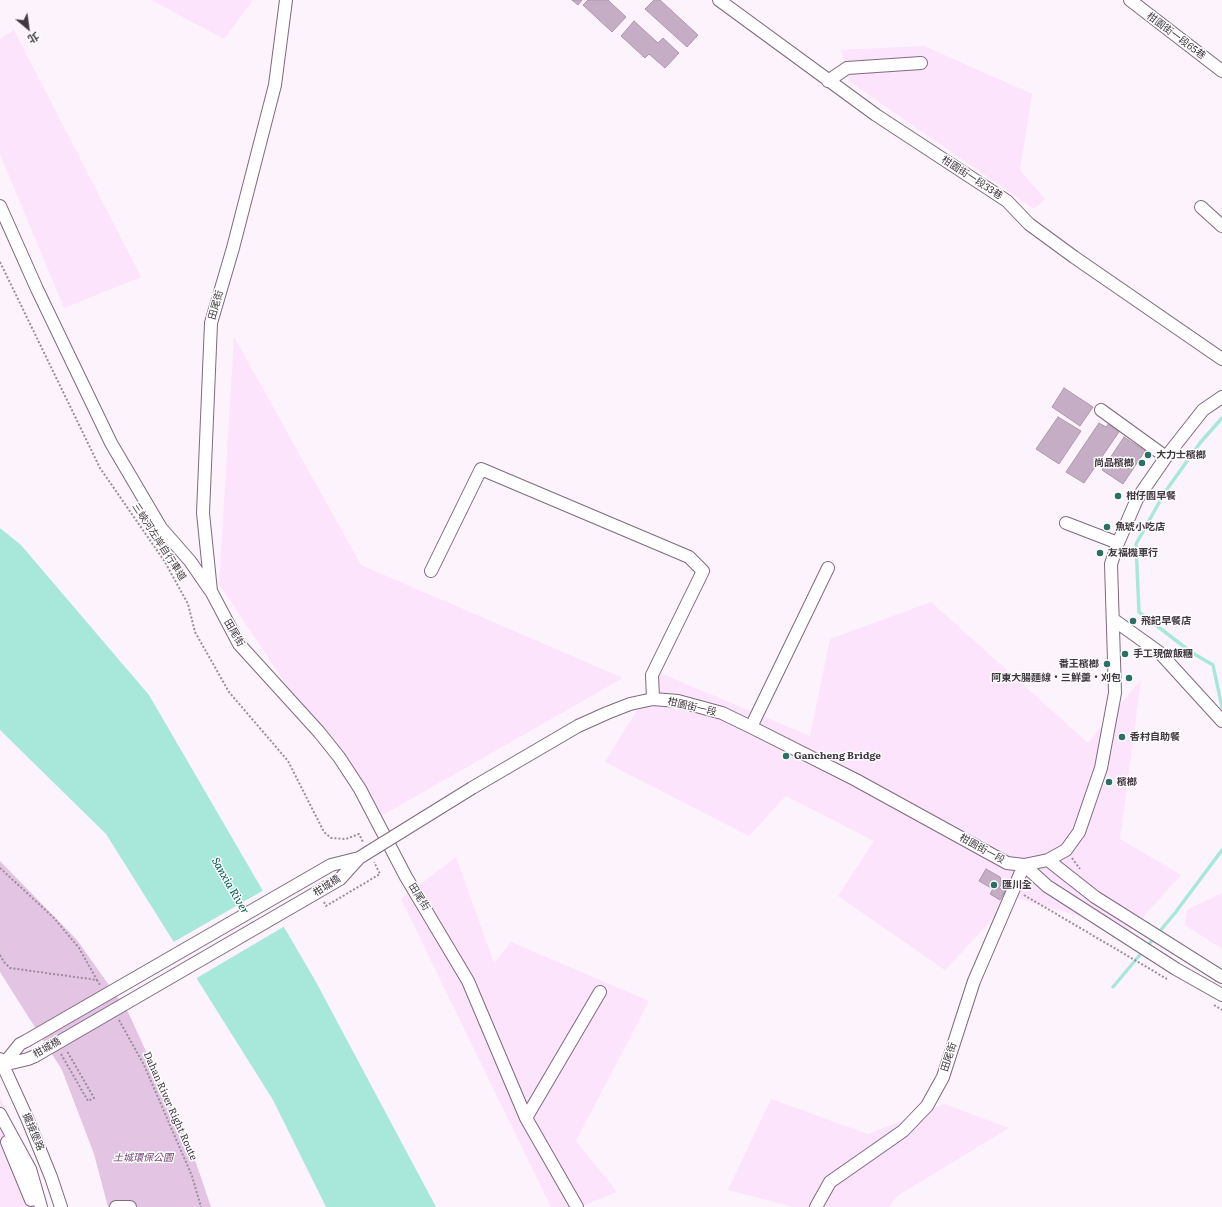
<!DOCTYPE html>
<meta charset="utf-8">
<style>
body{margin:0}
#map{position:relative;width:1222px;height:1207px;overflow:hidden;background:#fdf3fc;font-family:Literata,"Noto Sans TC",serif}
canvas{display:block}
.north{position:absolute;left:8px;top:8px;width:40px;height:40px;-webkit-text-stroke:3px #fff;paint-order:stroke;rotate:151deg;font-size:11px;font-weight:700;line-height:16px;text-align:center;color:#413740}
.north::after{content:'';display:block;margin:auto;width:14px;height:18px;background:#413740;clip-path:polygon(50% 0,100% 100%,50% 72%,0 100%)}
</style>
<div id="map">
<canvas width="1222" height="1207"></canvas>
<div class="north">北</div>
</div>
<script>
const c = document.querySelector('canvas').getContext('2d');
c.lineJoin = 'round';
function paint(path, color) { c.fillStyle = color; c.fill(path, 'evenodd'); }
const shape = rows => new Path2D(rows.map(r => 'M' + r).join(''));
function strokePath(path, color, width, dash) { c.strokeStyle = color; c.lineWidth = width; c.lineCap = dash ? 'butt' : 'round'; c.setLineDash(dash || []); c.stroke(path); }
function write(font, color, halo, rows, align = 'center') {
  c.font = font + ' Literata,"Noto Sans TC",serif'; c.lineWidth = 3; c.setLineDash([]); c.textBaseline = 'middle'; c.strokeStyle = halo; c.fillStyle = color; for (const [text, x, y, turn = 0] of rows) {
    c.save(); c.translate(x, y); c.rotate((+turn || 0) * Math.PI / 180); c.textAlign = isNaN(turn) ? turn : align; if (halo) c.strokeText(text, 0, 0); c.fillText(text, 0, 0); c.restore();
  }
}
paint(shape([
 [151,0,253,0,224,39],
 [14,30,141,277,64,308,0,154,0,39],
 [924,46,1032,94,1020,170,1045,199,1034,209,850,82,841,50],
 [234,337,361,565,623,678,376,819,219,584],
 [931,602,1088,743,1141,680,1120,839,1181,875,1130,931,1013,897,945,970,838,896,874,841,786,796,749,836,605,762,660,673,810,736,830,639],
 [456,857,494,963,511,942,649,1001,576,1141,617,1192,580,1207,551,1207,401,899],
 [1222,893,1222,949,1185,925,1187,910],
 [0,1096,17,1140,43,1207,0,1207],
 [771,1099,868,1134,944,1104,1009,1128,897,1196,889,1207,793,1207,728,1190]
]), '#fce4fc');
paint(shape([
 [0,861,77,940,128,1012,193,1154,211,1207,108,1207,94,1154,62,1070,0,972]
]), '#e3c5e3');
paint(shape([
 [0,528,21,545,149,695,316,982,436,1207,326,1207,273,1100,106,834,0,730]
]), '#a8e8db');
paint(shape([
 [264,890,285,926,195,979,172,943]
]), '#fdf3fc');
strokePath(shape([
 [1222,418,1200,443,1165,492,1136,544,1139,612,1191,652,1213,665,1222,707],
 [1113,987,1175,913,1222,850]
]), '#a8e8db', 3.5);
const building = shape([
 [572,0,582,0,578,5,572,0],
 [588,0,608,0,626,17,612,32,583,5,588,0],
 [654,0,660,0,698,35,687,47,645,9,654,0],
 [634,21,658,43,663,38,679,53,665,68,649,54,645,58,621,36,634,21],
 [1064,388,1093,407,1080,426,1052,407,1064,388],
 [1058,417,1081,431,1059,464,1036,449,1058,417],
 [1110,422,1121,429,1084,483,1066,472,1099,423,1106,427,1110,422],
 [1124,437,1145,451,1123,484,1102,470,1124,437],
 [986,869,1000,877,1002,883,999,888,1005,891,1000,900,990,894,993,889,979,881,986,869]
]);
paint(building, '#c5aec5');
strokePath(building, '#ad97ad', 1);
const minor = shape([
 [286,0,275,85,233,248,211,323,203,513,211,591,239,644,319,732,339,757,360,789,406,877,468,981,526,1118,577,1207],
 [719,0,876,115,1007,201,1029,224,1074,257,1222,359],
 [1130,0,1222,71],
 [828,81,847,68,921,63],
 [0,206,37,289,111,443,161,528,190,561,210,590],
 [1201,207,1222,226],
 [1101,410,1166,457],
 [1066,523,1118,543],
 [431,571,481,469,689,557,703,571,652,675,653,699],
 [1114,620,1160,653,1222,721],
 [751,727,828,568],
 [472,788,578,726,607,713,630,704,653,699,678,701,722,713,751,727,856,780,1007,863,1024,865,1048,860,1066,850,1079,832,1101,768,1115,693,1111,564,1118,543,1137,499,1166,457,1203,410,1222,397],
 [1048,860,1095,897,1222,977],
 [0,1059,27,1118,51,1177,61,1207],
 [3,1065,20,1044,26,1041],
 [3,1065,28,1059,35,1056],
 [0,1114,30,1169,41,1207],
 [526,1118,600,992],
 [7,1142,31,1200],
 [116,1207,130,1207],
 [816,1207,830,1182,903,1131,927,1106,943,1077,974,981,1024,865,1047,886,1176,969,1222,995]
]);
strokePath(minor, '#7f6a7f', 14);
strokePath(shape([
 [0,262,100,468,165,562,188,604,195,632,229,692,288,761,324,832,331,838,346,839,359,834,363,842],
 [1072,858,1080,869],
 [0,868,54,918,79,948,97,980],
 [1024,895,1167,979],
 [324,902,326,906,380,874,374,862],
 [0,955,4,962,10,968,97,980,100,985],
 [1214,1005,1222,1010],
 [119,1020,144,1065,192,1176,201,1207],
 [61,1054,88,1101,94,1098,67,1051]
]), '#988e97', 2, [2, 2]);
strokePath(minor, '#fff', 12);
const minorBridge = shape([
 [26,1041,331,865,359,858],
 [35,1056,340,879,359,858,472,788]
]);
strokePath(minorBridge, '#7f6a7f', 14, []);
strokePath(minorBridge, '#fff', 12);
for (const [x, y, r, color] of [
 [1148,455,4,"#2a7064"],
 [1142,463,4,"#2a7064"],
 [1118,496,4,"#2a7064"],
 [1107,527,4,"#2a7064"],
 [1100,553,4,"#2a7064"],
 [1133,621,4,"#2a7064"],
 [1125,654,4,"#2a7064"],
 [1107,664,4,"#2a7064"],
 [1129,678,4,"#2a7064"],
 [1122,737,4,"#2a7064"],
 [786,756,4,"#2a7064"],
 [1109,782,4,"#2a7064"],
 [994,885,4,"#2a7064"]
]) { const dot = new Path2D(); dot.arc(x, y, r, 0, 2 * Math.PI); c.fillStyle = color; c.fill(dot); strokePath(dot, '#fff', 1.5); }
write('10px', '#413740', '#fff', [
 ["柑園街一段65巷",1176,36,37],
 ["柑園街一段33巷",972,178,33],
 ["田尾街",216,305,-74],
 ["三峽河左岸自行車道",159,542,57],
 ["田尾街",234,633,59],
 ["柑園街一段",692,707,13],
 ["柑園街一段",982,849,29],
 ["柑城橋",327,886,-33],
 ["田尾街",419,897,58],
 ["柑城橋",47,1048,-30],
 ["田尾街",949,1057,-72],
 ["Dahan River Right Route",170,1106,66],
 ["擺接堡路",33,1132,67]
]);
write('bold 10px', '#413740', '#fff', [
 ["大力士檳榔",1156,455],
 ["尚品檳榔",1134,463,"right"],
 ["柑仔園早餐",1126,496],
 ["魚琥小吃店",1115,527],
 ["友福機車行",1108,553],
 ["飛記早餐店",1141,621],
 ["手工現做飯糰",1133,654],
 ["番王檳榔",1099,664,"right"],
 ["阿東大腸麵線‧三鮮羹‧刈包",1121,678,"right"],
 ["香村自助餐",1130,737],
 ["Gancheng Bridge",794,756],
 ["檳榔",1117,782],
 ["匯川全",1002,885]
], 'left');
write('italic 10px', '#6d3d6e', '#fff', [
 ["土城環保公園",143,1158]
]);
write('italic 11px', '#005c51', '#fff', [
 ["Sanxia River",230,886,60]
]);
</script>
